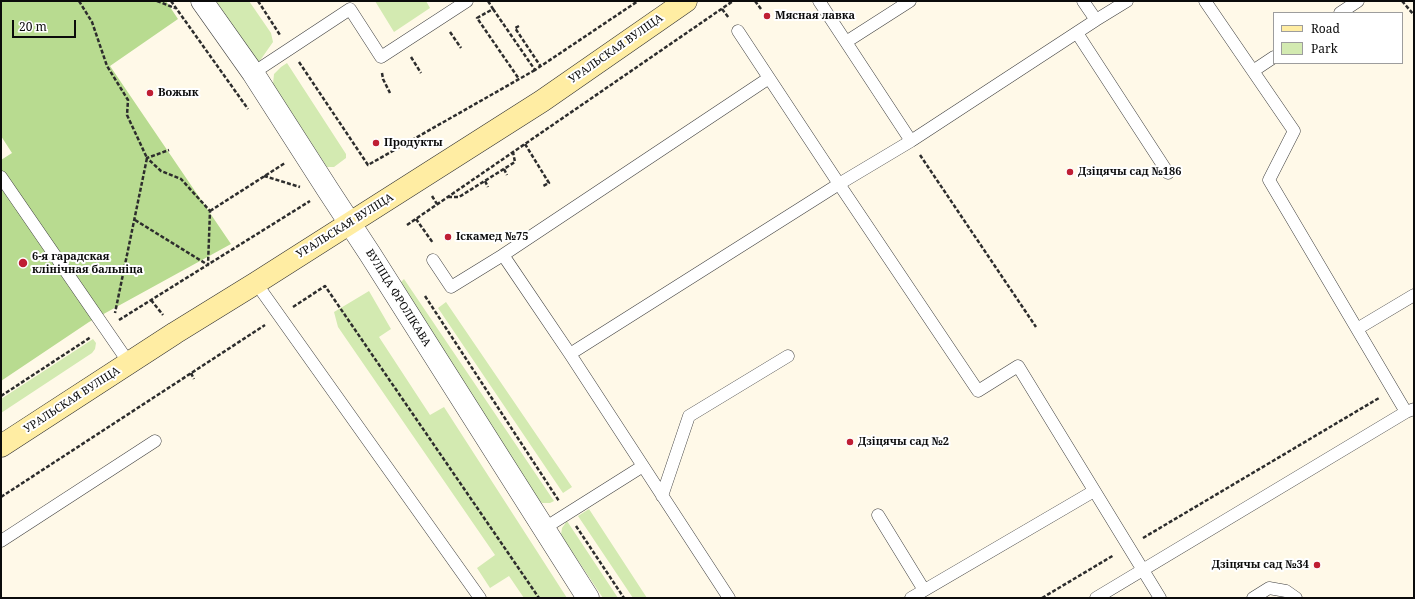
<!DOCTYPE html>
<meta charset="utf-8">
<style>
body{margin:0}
#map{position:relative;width:1415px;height:599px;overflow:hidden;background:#fff9e8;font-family:"Noto Serif",serif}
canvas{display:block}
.frame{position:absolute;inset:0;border:2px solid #0b0b0b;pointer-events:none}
.legend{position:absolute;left:1273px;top:12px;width:130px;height:52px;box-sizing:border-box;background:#fff;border:1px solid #9d9d9d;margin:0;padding:5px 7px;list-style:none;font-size:12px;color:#0b0b0b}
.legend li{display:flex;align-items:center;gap:8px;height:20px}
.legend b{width:20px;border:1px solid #9d9d9d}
.scale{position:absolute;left:12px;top:20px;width:64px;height:18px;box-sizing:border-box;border:2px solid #0b0b0b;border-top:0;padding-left:5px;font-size:12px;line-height:14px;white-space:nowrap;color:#0b0b0b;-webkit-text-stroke:3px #fff;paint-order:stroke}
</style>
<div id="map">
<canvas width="1415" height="599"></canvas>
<div class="frame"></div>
<ul class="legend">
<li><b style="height:5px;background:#ffeda3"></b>Road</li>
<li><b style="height:11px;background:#d3eab1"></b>Park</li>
</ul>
<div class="scale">20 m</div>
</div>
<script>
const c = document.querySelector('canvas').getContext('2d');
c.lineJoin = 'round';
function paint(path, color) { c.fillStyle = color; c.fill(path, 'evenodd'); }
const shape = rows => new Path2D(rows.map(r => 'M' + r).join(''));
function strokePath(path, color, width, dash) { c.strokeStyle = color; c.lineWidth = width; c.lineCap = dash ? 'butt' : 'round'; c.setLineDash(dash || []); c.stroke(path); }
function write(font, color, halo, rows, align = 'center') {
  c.font = font + ' "Noto Serif",serif'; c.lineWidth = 4; c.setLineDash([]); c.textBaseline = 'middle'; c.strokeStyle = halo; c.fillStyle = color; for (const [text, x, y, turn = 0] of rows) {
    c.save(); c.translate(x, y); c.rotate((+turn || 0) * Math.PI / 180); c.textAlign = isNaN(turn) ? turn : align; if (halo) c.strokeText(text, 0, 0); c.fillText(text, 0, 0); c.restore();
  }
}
paint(shape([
 [215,1,249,1,271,33,273,42,259,62,242,44],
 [375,1,426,1,430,8,394,32],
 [287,63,346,154,346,158,334,167,327,167,273,84,274,74,281,67],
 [404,279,554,501,550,503,542,503,535,496,401,282],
 [369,291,391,329,379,337,430,415,444,407,567,598,524,598,509,576,490,588,477,568,495,555,338,327,334,312],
 [446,302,572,487,563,493,438,308],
 [93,339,96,343,95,349,92,353,1,413,1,399],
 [589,509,647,598,633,598,578,516],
 [567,521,618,598,603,598,561,535,562,528]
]), '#d3eab1');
paint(shape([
 [1,1,166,1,178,19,110,66,231,244,89,322,1,381,1,160,12,153,1,136]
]), '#b8db90');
const lane = shape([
 [819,1,911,141],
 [1205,1,1294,131,1269,180,1406,412,1414,409],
 [1340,13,1358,1],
 [1096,20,1127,1],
 [738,31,839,184,978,391,1018,366,1160,598],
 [1077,33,1168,173],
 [846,42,910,1],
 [1253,71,1274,57],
 [253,73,350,9,381,57,467,1],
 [1,177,129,363],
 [433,260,451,287,503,255],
 [256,283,480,598],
 [1357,329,1414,295],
 [570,354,839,184,911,141,1096,20,1083,1],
 [662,496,689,416,788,356],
 [878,515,924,590],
 [543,529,643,466],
 [1,541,155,441],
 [729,598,570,354,503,255,769,78],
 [911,598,1094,491],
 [1096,598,1406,412],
 [1253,598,1269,588,1286,591,1296,598]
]);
const street = shape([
 [202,1,253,73,328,190,370,254,588,598]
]);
const secondary = shape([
 [1,446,175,333,256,283,542,101,686,1]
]);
strokePath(lane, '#3e3e3e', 13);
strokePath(street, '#3e3e3e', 23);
strokePath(secondary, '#2d2d2d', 23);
strokePath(shape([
 [79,1,92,22,107,66,128,100,127,115,147,158,115,313],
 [157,1,175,8],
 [171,1,248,109],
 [258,1,280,35],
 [488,1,493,9,477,18,519,79],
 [755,1,761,9],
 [1402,1,1414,15],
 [493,9,535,70,638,1],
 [722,9,729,18],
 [519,26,515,28,541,67],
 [450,32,461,48],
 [411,57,421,73],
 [299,62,368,165,535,70],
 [382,73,383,79,390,93],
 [392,144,395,149],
 [525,144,549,183,543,186],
 [920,155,1036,327],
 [504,169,507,175],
 [264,176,300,187],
 [485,181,488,187],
 [432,196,437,204],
 [448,197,459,197,515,162,513,152],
 [210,211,285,163],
 [416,219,433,243],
 [135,220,208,265,210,211,181,179,161,171,147,158,169,150],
 [407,225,733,1],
 [425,296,559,501],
 [151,300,163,315],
 [293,307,325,286,539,598],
 [119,320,310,201],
 [191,373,194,379],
 [1,396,91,337],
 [1,497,265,325],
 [576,526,624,598],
 [1143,538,1379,398],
 [1042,598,1114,555]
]), '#2d2d2d', 2.5, [4, 2]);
strokePath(lane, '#fff', 12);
strokePath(street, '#fff', 22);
strokePath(secondary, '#ffeda3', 22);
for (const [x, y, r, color] of [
 [767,16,4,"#bf1e33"],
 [150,93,4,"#bf1e33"],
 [376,143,4,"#bf1e33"],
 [1070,172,4,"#bf1e33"],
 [448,237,4,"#bf1e33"],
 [23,263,5,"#bf1e33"],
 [850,442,4,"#bf1e33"],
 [1317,565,4,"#bf1e33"]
]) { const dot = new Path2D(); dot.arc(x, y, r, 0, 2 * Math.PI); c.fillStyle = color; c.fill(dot); strokePath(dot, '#fff', 1.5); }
write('bold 11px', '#0b0b0b', '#fff', [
 ["Мясная лавка",775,16],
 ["Вожык",158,93],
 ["Продукты",384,143],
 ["Дзіцячы сад №186",1078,172],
 ["Іскамед №75",456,237],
 ["6-я гарадская",32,257],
 ["клінічная бальніца",32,270],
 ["Дзіцячы сад №2",858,442],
 ["Дзіцячы сад №34",1309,565,"right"]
], 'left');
write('11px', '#0b0b0b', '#fff', [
 ["УРАЛЬСКАЯ ВУЛІЦА",616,49,-35],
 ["УРАЛЬСКАЯ ВУЛІЦА",345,226,-32],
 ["ВУЛІЦА ФРОЛІКАВА",398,298,58],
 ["УРАЛЬСКАЯ ВУЛІЦА",72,400,-33]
]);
</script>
